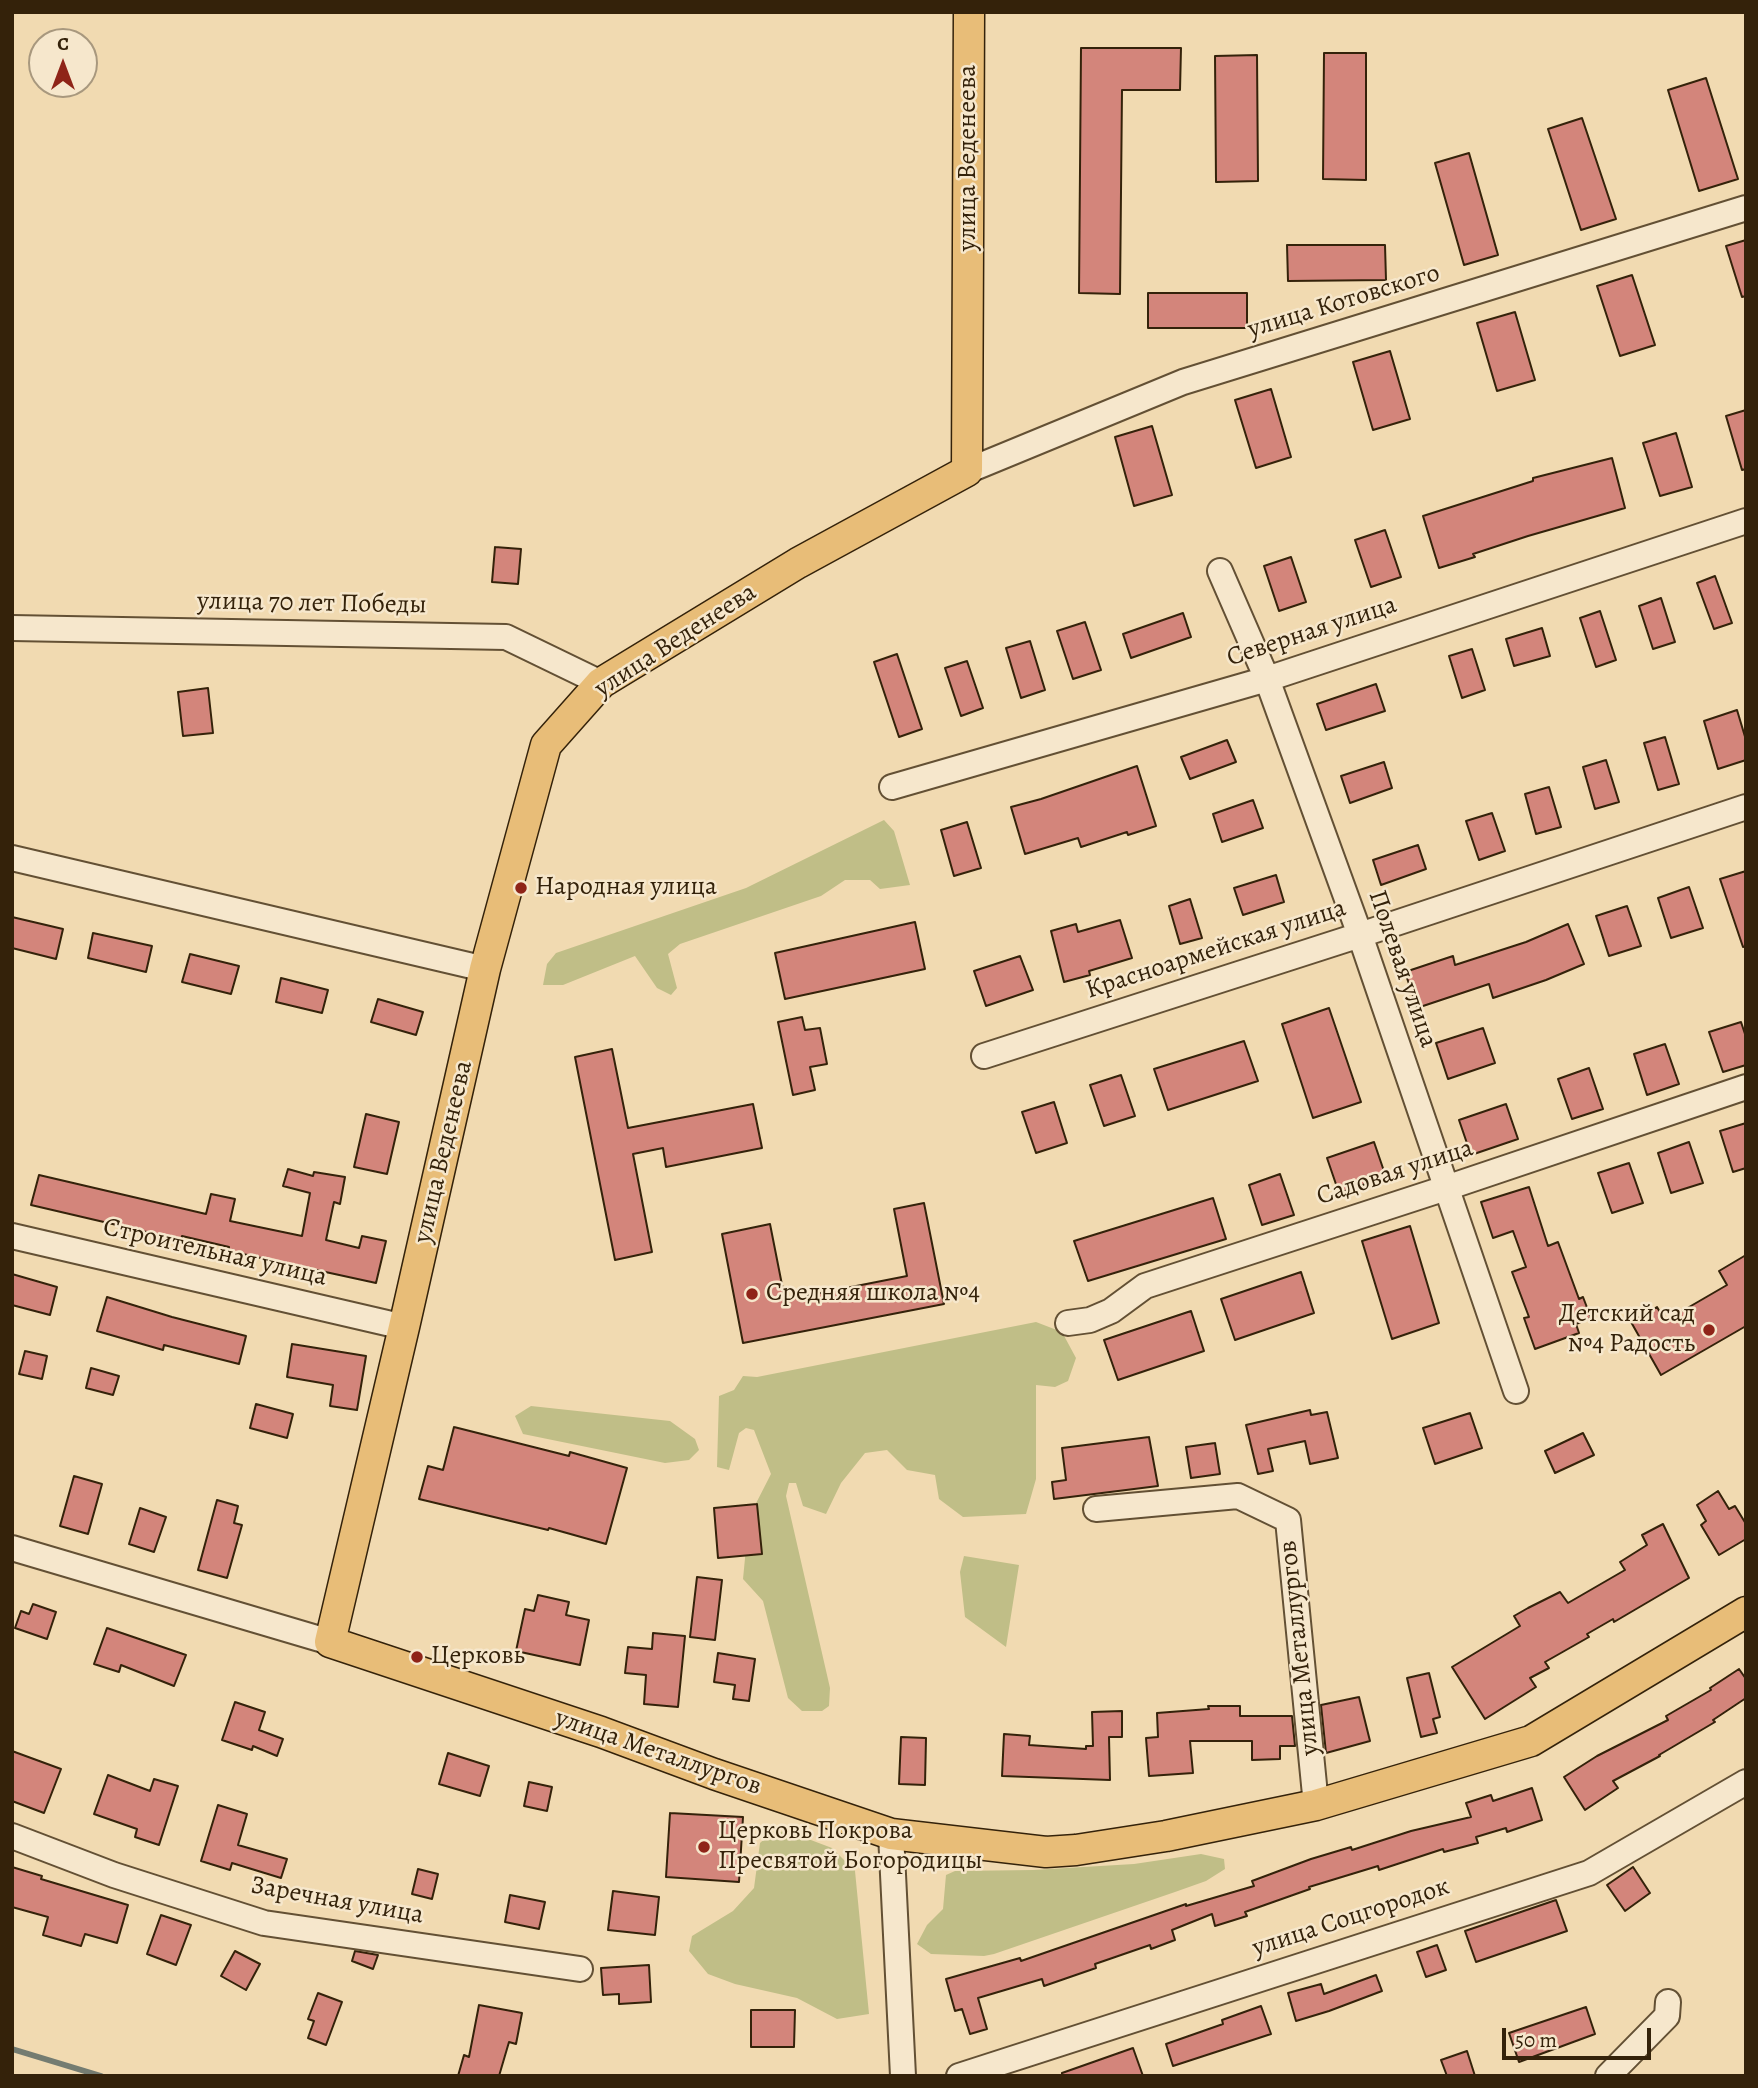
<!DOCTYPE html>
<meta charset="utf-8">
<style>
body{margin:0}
#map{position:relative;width:1758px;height:2088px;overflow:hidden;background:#f1dab1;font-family:Alegreya,serif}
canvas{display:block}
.frame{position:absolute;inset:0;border:14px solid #34220a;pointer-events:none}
.north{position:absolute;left:28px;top:28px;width:70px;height:70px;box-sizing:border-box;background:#f6e7cc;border:2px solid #a8987e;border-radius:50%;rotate:0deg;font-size:19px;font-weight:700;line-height:28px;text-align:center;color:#34220a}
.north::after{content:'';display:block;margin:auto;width:24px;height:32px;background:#8f2418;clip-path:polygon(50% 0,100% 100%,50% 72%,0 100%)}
.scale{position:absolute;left:1502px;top:2028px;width:149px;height:32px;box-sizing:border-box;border:4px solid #34220a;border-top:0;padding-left:9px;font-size:21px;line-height:24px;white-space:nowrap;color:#34220a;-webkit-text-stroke:5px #f6e7cc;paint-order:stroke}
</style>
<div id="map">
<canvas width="1758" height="2088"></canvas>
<div class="frame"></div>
<div class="north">С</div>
<div class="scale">50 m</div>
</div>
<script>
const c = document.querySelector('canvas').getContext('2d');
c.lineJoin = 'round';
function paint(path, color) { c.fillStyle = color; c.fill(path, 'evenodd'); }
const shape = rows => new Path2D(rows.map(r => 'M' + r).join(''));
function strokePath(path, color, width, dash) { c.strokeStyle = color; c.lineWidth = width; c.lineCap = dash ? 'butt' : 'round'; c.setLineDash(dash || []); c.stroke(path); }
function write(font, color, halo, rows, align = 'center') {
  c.font = font + ' Alegreya,serif'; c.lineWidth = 5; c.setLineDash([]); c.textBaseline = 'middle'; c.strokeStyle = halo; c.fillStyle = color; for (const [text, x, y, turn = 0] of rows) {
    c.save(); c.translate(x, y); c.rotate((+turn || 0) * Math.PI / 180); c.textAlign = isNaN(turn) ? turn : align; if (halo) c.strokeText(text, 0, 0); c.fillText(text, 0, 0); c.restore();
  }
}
paint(shape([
 [884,820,894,831,910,885,880,889,870,880,845,880,821,896,680,944,668,954,677,988,671,995,657,988,635,956,563,985,543,985,547,964,556,953,746,888],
 [1036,1322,1062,1332,1076,1358,1068,1381,1055,1387,1036,1385,1036,1479,1026,1514,963,1517,939,1499,935,1475,907,1470,887,1450,865,1453,841,1483,826,1514,803,1506,796,1483,789,1483,786,1496,830,1688,829,1706,822,1711,802,1711,788,1698,763,1601,743,1579,749,1517,771,1474,754,1430,746,1428,739,1433,729,1470,717,1467,719,1396,734,1390,743,1376,757,1377],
 [531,1406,670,1421,695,1439,699,1450,689,1460,665,1463,523,1434,515,1416],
 [964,1556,1019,1565,1006,1647,965,1617,960,1572],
 [787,1831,832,1848,855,1871,869,2014,837,2019,797,1998,735,1984,708,1974,689,1951,692,1936,733,1911,754,1888,760,1843,771,1833],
 [1201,1854,1224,1859,1225,1869,1206,1881,1175,1892,994,1954,984,1956,931,1954,917,1944,927,1925,943,1909,946,1875,955,1871,1033,1870,1134,1864]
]), '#c0be87');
strokePath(shape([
 [12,2049,101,2076]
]), '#747c71', 6);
const building = shape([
 [1081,48,1181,48,1180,90,1122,90,1120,294,1079,293,1081,48],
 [1324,53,1366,53,1366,180,1323,179,1324,53],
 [1257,55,1258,181,1216,182,1215,56,1257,55],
 [1706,78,1738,179,1699,191,1668,90,1706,78],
 [1582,118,1616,219,1581,230,1548,129,1582,118],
 [1469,153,1498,255,1464,265,1435,163,1469,153],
 [1746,240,1746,296,1742,297,1726,246,1746,240],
 [1287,245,1385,245,1386,280,1288,281,1287,245],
 [1632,275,1655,345,1620,356,1597,286,1632,275],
 [1148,293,1247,293,1247,328,1148,328,1148,293],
 [1515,312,1535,380,1497,391,1477,323,1515,312],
 [1390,351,1410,419,1373,430,1353,362,1390,351],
 [1271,389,1291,457,1256,468,1235,400,1271,389],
 [1746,410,1746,469,1742,470,1726,416,1746,410],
 [1152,426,1172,495,1134,506,1115,437,1152,426],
 [1676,433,1692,487,1660,496,1643,443,1676,433],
 [1612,458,1625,508,1528,536,1473,554,1475,557,1439,568,1423,516,1533,481,1533,478,1612,458],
 [1385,530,1401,577,1371,587,1355,540,1385,530],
 [495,547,521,549,518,584,492,582,495,547],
 [1291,557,1306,602,1279,611,1264,566,1291,557],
 [1715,576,1732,623,1714,629,1697,583,1715,576],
 [1661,598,1675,642,1653,649,1639,606,1661,598],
 [1600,611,1616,660,1596,667,1580,618,1600,611],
 [1183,613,1191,637,1131,658,1123,634,1183,613],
 [1085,622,1101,670,1073,679,1057,631,1085,622],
 [1542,628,1550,656,1514,666,1506,639,1542,628],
 [1030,641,1045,690,1021,698,1006,648,1030,641],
 [1472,649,1485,690,1462,698,1449,656,1472,649],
 [897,654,922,729,899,737,874,662,897,654],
 [967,661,983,708,961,716,945,668,967,661],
 [1376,684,1385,711,1326,730,1317,704,1376,684],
 [208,688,213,733,183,736,178,692,208,688],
 [1737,710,1746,740,1746,760,1718,769,1704,721,1737,710],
 [1665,737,1679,784,1658,790,1644,743,1665,737],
 [1227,740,1236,762,1190,779,1181,757,1227,740],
 [1606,760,1619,802,1595,809,1583,767,1606,760],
 [1384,762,1392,788,1350,803,1341,776,1384,762],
 [1137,766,1156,826,1128,835,1127,832,1081,847,1078,838,1025,854,1011,807,1041,799,1137,766],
 [1549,787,1561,827,1536,834,1525,794,1549,787],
 [1253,800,1263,828,1222,842,1213,814,1253,800],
 [1492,813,1505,851,1479,860,1466,821,1492,813],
 [967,822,981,868,954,876,941,830,967,822],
 [1418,845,1426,869,1381,885,1373,860,1418,845],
 [1746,871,1746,946,1743,947,1720,879,1746,871],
 [1276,875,1284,902,1243,915,1234,888,1276,875],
 [1689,887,1703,928,1671,938,1658,898,1689,887],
 [1190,899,1202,938,1180,944,1169,906,1190,899],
 [1627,906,1641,946,1609,956,1596,916,1627,906],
 [12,917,63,929,56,959,12,948,12,917],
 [1120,920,1132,958,1089,971,1090,975,1064,982,1051,931,1076,924,1078,932,1120,920],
 [915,922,925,969,785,999,775,953,915,922],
 [1568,924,1584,964,1546,980,1493,998,1489,984,1417,1008,1405,972,1453,956,1455,965,1526,942,1568,924],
 [93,933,152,946,146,972,88,958,93,933],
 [190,954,239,966,231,994,182,982,190,954],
 [1020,956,1033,990,986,1006,974,971,1020,956],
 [281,978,328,990,322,1013,276,1002,281,978],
 [378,999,423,1012,416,1035,371,1022,378,999],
 [1329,1008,1361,1102,1313,1118,1282,1024,1329,1008],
 [802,1017,805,1030,820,1028,827,1064,810,1067,815,1090,793,1095,778,1022,802,1017],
 [1741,1022,1746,1037,1746,1065,1723,1072,1709,1032,1741,1022],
 [1483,1028,1495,1063,1448,1079,1436,1043,1483,1028],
 [1244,1041,1258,1081,1168,1110,1154,1069,1244,1041],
 [1665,1044,1679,1084,1647,1095,1634,1054,1665,1044],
 [612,1049,628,1128,753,1104,762,1148,666,1167,663,1148,633,1154,652,1252,615,1260,575,1057,612,1049],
 [1589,1068,1603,1109,1572,1119,1558,1079,1589,1068],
 [1121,1075,1135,1116,1104,1126,1090,1085,1121,1075],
 [1054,1102,1067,1143,1036,1153,1022,1112,1054,1102],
 [1506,1104,1518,1139,1471,1155,1459,1120,1506,1104],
 [366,1114,399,1122,387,1174,354,1167,366,1114],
 [1746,1123,1746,1168,1733,1172,1720,1131,1746,1123],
 [1374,1142,1386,1177,1339,1193,1327,1158,1374,1142],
 [1689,1142,1703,1183,1671,1193,1658,1153,1689,1142],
 [1629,1163,1643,1203,1612,1213,1598,1173,1629,1163],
 [288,1169,313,1176,314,1172,345,1177,340,1204,334,1202,326,1240,359,1248,362,1236,386,1241,376,1283,229,1251,229,1247,182,1236,181,1240,31,1205,39,1175,206,1214,211,1194,235,1199,230,1221,302,1236,310,1193,283,1186,288,1169],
 [1280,1174,1294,1215,1262,1225,1249,1185,1280,1174],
 [1529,1187,1548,1246,1558,1242,1579,1299,1583,1297,1591,1318,1576,1324,1579,1333,1535,1349,1524,1318,1529,1317,1512,1272,1526,1267,1513,1231,1493,1238,1481,1202,1529,1187],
 [1213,1198,1226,1239,1088,1281,1074,1241,1213,1198],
 [924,1203,944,1304,743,1343,722,1234,770,1224,785,1300,907,1276,894,1209,924,1203],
 [1410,1226,1439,1323,1392,1339,1362,1241,1410,1226],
 [1746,1255,1746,1326,1661,1375,1631,1322,1657,1307,1665,1321,1727,1285,1719,1271,1746,1255],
 [1301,1272,1314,1313,1235,1340,1221,1299,1301,1272],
 [12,1274,57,1287,50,1315,12,1305,12,1274],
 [107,1297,172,1317,246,1336,239,1364,164,1345,163,1350,97,1331,107,1297],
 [1191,1311,1204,1351,1118,1380,1104,1340,1191,1311],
 [292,1344,366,1356,357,1410,330,1406,333,1385,287,1377,292,1344],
 [25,1351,47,1356,42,1379,19,1374,25,1351],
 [91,1368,119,1376,113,1395,86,1388,91,1368],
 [256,1404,293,1414,287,1438,250,1428,256,1404],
 [1310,1410,1311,1415,1327,1412,1338,1458,1310,1464,1305,1441,1268,1449,1273,1471,1258,1474,1246,1425,1310,1410],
 [1470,1413,1482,1448,1435,1464,1423,1428,1470,1413],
 [454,1427,569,1456,570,1452,627,1468,606,1544,549,1528,548,1530,419,1499,428,1466,443,1470,454,1427],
 [1583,1433,1594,1455,1555,1473,1545,1451,1583,1433],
 [1149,1437,1158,1486,1054,1499,1052,1482,1066,1480,1062,1448,1149,1437],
 [1215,1443,1220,1474,1191,1478,1186,1447,1215,1443],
 [74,1476,102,1484,88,1534,60,1526,74,1476],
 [1718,1491,1729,1509,1735,1506,1746,1524,1746,1539,1719,1555,1701,1525,1706,1521,1697,1505,1718,1491],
 [217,1500,238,1506,234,1523,242,1525,227,1578,198,1570,217,1500],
 [757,1504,762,1554,718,1558,714,1508,757,1504],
 [140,1508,166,1517,154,1552,129,1544,140,1508],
 [1663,1524,1689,1578,1614,1622,1613,1619,1587,1634,1589,1637,1545,1662,1549,1668,1530,1678,1536,1687,1485,1719,1452,1667,1520,1626,1514,1616,1528,1608,1560,1592,1568,1603,1625,1570,1620,1562,1647,1545,1642,1535,1663,1524],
 [697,1577,722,1580,715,1640,690,1637,697,1577],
 [538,1595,569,1602,566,1615,589,1620,580,1665,516,1651,525,1609,534,1611,538,1595],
 [33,1604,56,1612,47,1639,15,1628,21,1611,29,1614,33,1604],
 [107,1628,186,1655,174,1686,121,1665,119,1672,94,1664,107,1628],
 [653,1633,685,1636,678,1707,644,1704,646,1675,625,1673,628,1647,652,1649,653,1633],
 [718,1653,755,1659,749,1701,733,1699,735,1685,714,1682,718,1653],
 [1739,1669,1746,1679,1746,1698,1713,1720,1715,1722,1659,1755,1660,1756,1613,1781,1618,1788,1585,1810,1564,1777,1597,1756,1668,1720,1666,1716,1711,1690,1710,1688,1739,1669],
 [1429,1673,1440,1717,1433,1719,1437,1733,1421,1737,1407,1678,1429,1673],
 [1359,1697,1370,1741,1326,1753,1321,1705,1359,1697],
 [235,1702,265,1712,259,1730,283,1739,277,1756,253,1746,252,1750,222,1740,235,1702],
 [1208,1706,1240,1706,1240,1716,1292,1716,1295,1746,1280,1746,1280,1759,1252,1760,1252,1741,1190,1741,1193,1773,1149,1776,1146,1738,1158,1737,1157,1713,1209,1709,1208,1706],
 [1122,1711,1122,1737,1109,1737,1110,1780,1002,1776,1004,1734,1030,1736,1029,1745,1086,1749,1086,1746,1093,1746,1092,1712,1122,1711],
 [901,1737,926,1738,925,1785,899,1784,901,1737],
 [12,1751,61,1769,44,1813,12,1801,12,1751],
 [448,1753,489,1766,480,1796,439,1784,448,1753],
 [108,1775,150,1791,154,1779,178,1786,159,1845,135,1837,137,1829,94,1814,108,1775],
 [529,1782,552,1787,547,1811,524,1806,529,1782],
 [1532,1788,1542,1820,1507,1832,1506,1828,1476,1837,1478,1843,1444,1852,1443,1849,1379,1870,1378,1866,1309,1887,1310,1889,1245,1912,1247,1916,1215,1926,1212,1914,1172,1930,1175,1940,1151,1949,1150,1945,1095,1964,1096,1968,1044,1986,1042,1979,978,1998,987,2029,970,2034,962,2009,955,2011,946,1979,1020,1958,1021,1961,1186,1904,1186,1906,1254,1886,1252,1881,1311,1859,1351,1847,1352,1850,1411,1831,1471,1817,1466,1803,1491,1795,1493,1801,1532,1788],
 [218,1805,247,1814,238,1845,287,1859,281,1878,232,1863,230,1870,201,1861,218,1805],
 [670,1813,743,1817,739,1882,666,1877,670,1813],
 [12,1867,42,1876,41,1879,128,1905,117,1943,85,1934,81,1946,43,1935,48,1917,12,1907,12,1867],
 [1633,1867,1650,1893,1625,1911,1607,1885,1633,1867],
 [418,1869,438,1874,432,1899,412,1894,418,1869],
 [613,1891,659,1897,655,1935,608,1930,613,1891],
 [510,1895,545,1902,539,1929,505,1922,510,1895],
 [1556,1900,1567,1931,1476,1962,1465,1931,1556,1900],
 [161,1915,191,1925,176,1965,147,1954,161,1915],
 [1437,1945,1446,1970,1426,1977,1417,1952,1437,1945],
 [235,1951,260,1964,246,1990,221,1976,235,1951],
 [355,1951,378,1955,373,1969,352,1961,355,1951],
 [649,1965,651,2002,619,2004,619,1994,603,1995,601,1968,649,1965],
 [1376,1975,1382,1991,1329,2011,1296,2021,1288,1993,1321,1984,1324,1994,1376,1975],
 [318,1993,342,2002,326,2045,308,2038,314,2021,308,2019,318,1993],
 [479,2005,522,2013,516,2044,509,2042,499,2076,458,2076,464,2055,469,2057,479,2005],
 [1261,2006,1271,2034,1173,2066,1166,2044,1223,2024,1222,2020,1261,2006],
 [1586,2007,1595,2034,1519,2062,1509,2033,1586,2007],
 [751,2010,795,2010,794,2047,751,2047,751,2010],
 [1133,2048,1143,2076,1062,2076,1062,2073,1133,2048],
 [1467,2051,1475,2076,1447,2076,1441,2060,1467,2051]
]);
paint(building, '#d3857b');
strokePath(building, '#34220a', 2);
const minor = shape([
 [967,471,1183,382,1746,208],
 [1220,571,1267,679,1360,935,1516,1391],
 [12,628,506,637,601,683],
 [892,787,1267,679,1746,521],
 [12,858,485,969],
 [984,1056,1360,935,1746,807],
 [12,1236,404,1327],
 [1068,1323,1090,1320,1111,1311,1145,1286,1446,1188,1746,1087],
 [1096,1509,1238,1496,1288,1520,1316,1805],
 [12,1548,330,1642],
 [891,1834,903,2076],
 [12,1836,114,1875,264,1923,580,1969],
 [959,2076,1589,1873,1746,1782],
 [1608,2076,1667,2016,1668,2002]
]);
const major = shape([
 [969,12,967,471,798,563,601,683,546,745,485,969,404,1327,330,1642,601,1732,714,1774,891,1834,1046,1852,1076,1850,1166,1836,1316,1805,1531,1741,1746,1612]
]);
strokePath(minor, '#635034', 28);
strokePath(major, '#34220a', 33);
strokePath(minor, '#f6e7cc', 24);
strokePath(major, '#e8bd78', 30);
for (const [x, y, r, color] of [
 [521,888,7,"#8f2418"],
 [752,1294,7,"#8f2418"],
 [1709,1330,7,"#8f2418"],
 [417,1657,7,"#8f2418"],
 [704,1847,7,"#8f2418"]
]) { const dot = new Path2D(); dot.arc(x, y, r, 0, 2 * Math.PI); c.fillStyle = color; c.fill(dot); strokePath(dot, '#f6e7cc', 2.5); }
write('26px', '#34220a', '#f6e7cc', [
 ["улица Веденеева",969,158,-90],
 ["улица Котовского",1344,302,-17],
 ["улица 70 лет Победы",312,604,1],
 ["Северная улица",1312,632,-18],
 ["улица Веденеева",676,641,-33],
 ["Красноармейская улица",1216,950,-18],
 ["Полевая улица",1402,969,71],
 ["улица Веденеева",444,1152,-77],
 ["Садовая улица",1395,1173,-18],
 ["Строительная улица",215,1253,13],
 ["улица Металлургов",1300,1648,-96],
 ["улица Металлургов",658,1753,19],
 ["Заречная улица",337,1901,10],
 ["улица Соцгородок",1351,1918,-18]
]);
write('26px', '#34220a', '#f6e7cc', [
 ["Народная улица",535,888],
 ["Средняя школа №4",766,1294],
 ["Детский сад",1695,1315,"right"],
 ["№4 Радость",1695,1345,"right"],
 ["Церковь",431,1657],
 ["Церковь Покрова",718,1832],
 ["Пресвятой Богородицы",718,1862]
], 'left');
</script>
